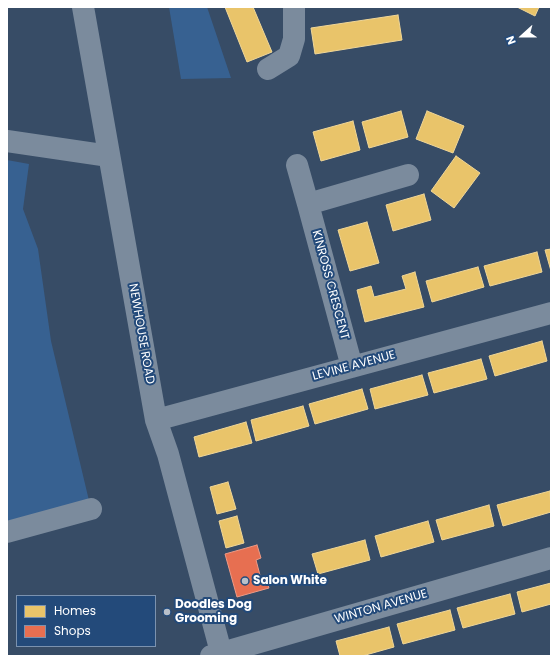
<!DOCTYPE html>
<style>
body{margin:0}
#map{position:relative;width:558px;height:663px;overflow:hidden;background:#374c66;font-family:Poppins,sans-serif}
canvas{display:block}
.frame{position:absolute;inset:0;border:8px solid #fff;pointer-events:none}
.legend{position:absolute;left:16px;top:595px;width:140px;height:52px;box-sizing:border-box;background:#234a7a;border:1px solid #7b92af;margin:0;padding:5px 7px;list-style:none;font-size:12px;color:#fff}
.legend li{display:flex;align-items:center;gap:8px;height:20px}
.legend b{width:20px;border:1px solid #7b92af}
.north{position:absolute;left:502px;top:16px;width:40px;height:40px;-webkit-text-stroke:3px #234a7a;paint-order:stroke;rotate:249deg;font-size:11px;font-weight:700;line-height:16px;text-align:center;color:#fff}
.north::after{content:'';display:block;margin:auto;width:14px;height:18px;background:#fff;clip-path:polygon(50% 0,100% 100%,50% 72%,0 100%)}
</style>
<div id="map">
<canvas width="558" height="663"></canvas>
<div class="frame"></div>
<ul class="legend">
<li><b style="height:11px;background:#e9c46a"></b>Homes</li>
<li><b style="height:11px;background:#e76f51"></b>Shops</li>
</ul>
<div class="north">N</div>
</div>
<script>
const c = document.querySelector('canvas').getContext('2d');
c.lineJoin = 'round';
function paint(path, color) { c.fillStyle = color; c.fill(path, 'evenodd'); }
const shape = rows => new Path2D(rows.map(r => 'M' + r).join(''));
function strokePath(path, color, width, dash) { c.strokeStyle = color; c.lineWidth = width; c.lineCap = dash ? 'butt' : 'round'; c.setLineDash(dash || []); c.stroke(path); }
function write(font, color, halo, rows, align = 'center') {
  c.font = font + ' Poppins,sans-serif'; c.lineWidth = 4; c.setLineDash([]); c.textBaseline = 'middle'; c.strokeStyle = halo; c.fillStyle = color; for (const [text, x, y, turn = 0] of rows) {
    c.save(); c.translate(x, y); c.rotate((+turn || 0) * Math.PI / 180); c.textAlign = isNaN(turn) ? turn : align; if (halo) c.strokeText(text, 0, 0); c.fillText(text, 0, 0); c.restore();
  }
}
paint(shape([
 [169,7,207,7,231,78,181,79],
 [7,160,29,164,23,209,38,249,51,341,91,509,7,532]
]), '#376191');
const homes = shape([
 [225,7,253,7,272,52,247,62,225,7],
 [517,7,539,7,535,16,517,7],
 [398,15,402,40,315,54,311,28,398,15],
 [401,111,408,137,369,148,362,122,401,111],
 [427,111,464,126,453,153,416,139,427,111],
 [353,121,360,150,321,161,313,132,353,121],
 [456,156,480,173,454,208,431,191,456,156],
 [424,194,431,220,393,231,386,205,424,194],
 [367,222,379,263,350,271,338,230,367,222],
 [551,249,551,271,545,250,551,249],
 [537,252,542,272,490,286,484,266,537,252],
 [478,267,484,287,432,302,426,281,478,267],
 [415,272,424,307,365,322,357,290,371,286,374,297,406,289,402,276,415,272],
 [542,341,547,361,495,376,489,356,542,341],
 [481,359,487,379,434,393,428,373,481,359],
 [422,375,428,395,375,409,370,389,422,375],
 [362,389,368,409,315,424,309,404,362,389],
 [303,406,309,426,256,441,251,420,303,406],
 [246,422,252,443,199,457,194,437,246,422],
 [228,482,236,509,217,514,210,487,228,482],
 [550,491,551,512,503,526,497,505,550,491],
 [489,505,494,526,442,540,436,520,489,505],
 [237,516,244,543,226,548,219,521,237,516],
 [428,521,434,542,381,557,375,536,428,521],
 [365,540,370,560,318,574,312,554,365,540],
 [551,583,551,604,522,612,517,592,551,583],
 [510,594,515,614,463,628,457,608,510,594],
 [450,610,455,630,403,644,397,624,450,610],
 [389,627,394,647,362,656,340,656,336,641,389,627]
]);
paint(homes, '#e9c46a');
strokePath(homes, '#f0d697', 1);
const shops = shape([
 [257,545,261,558,256,560,261,579,265,577,269,588,237,597,225,554,257,545]
]);
paint(shops, '#e76f51');
strokePath(shops, '#ee9a85', 1);
strokePath(shape([
 [83,7,156,420,168,454,222,656],
 [268,69,289,56,294,39,294,7],
 [7,141,109,156],
 [297,165,308,204],
 [352,367,308,204,408,175],
 [156,420,551,313],
 [7,532,91,509],
 [211,656,551,558]
]), '#7b8b9d', 22);
for (const [x, y, r, color] of [
 [245,581,4,"#b9c0c9"],
 [167,612,4,"#b9c0c9"]
]) { const dot = new Path2D(); dot.arc(x, y, r, 0, 2 * Math.PI); c.fillStyle = color; c.fill(dot); strokePath(dot, '#234a7a', 1.5); }
write('12px', '#fff', '#234a7a', [
 ["KINROSS CRESCENT",330,285,75],
 ["NEWHOUSE ROAD",141,334,80],
 ["LEVINE AVENUE",354,366,-15],
 ["WINTON AVENUE",381,607,-16]
]);
write('bold 12px', '#fff', '#234a7a', [
 ["Salon White",253,581],
 ["Doodles Dog",175,605],
 ["Grooming",175,619]
], 'left');
</script>
